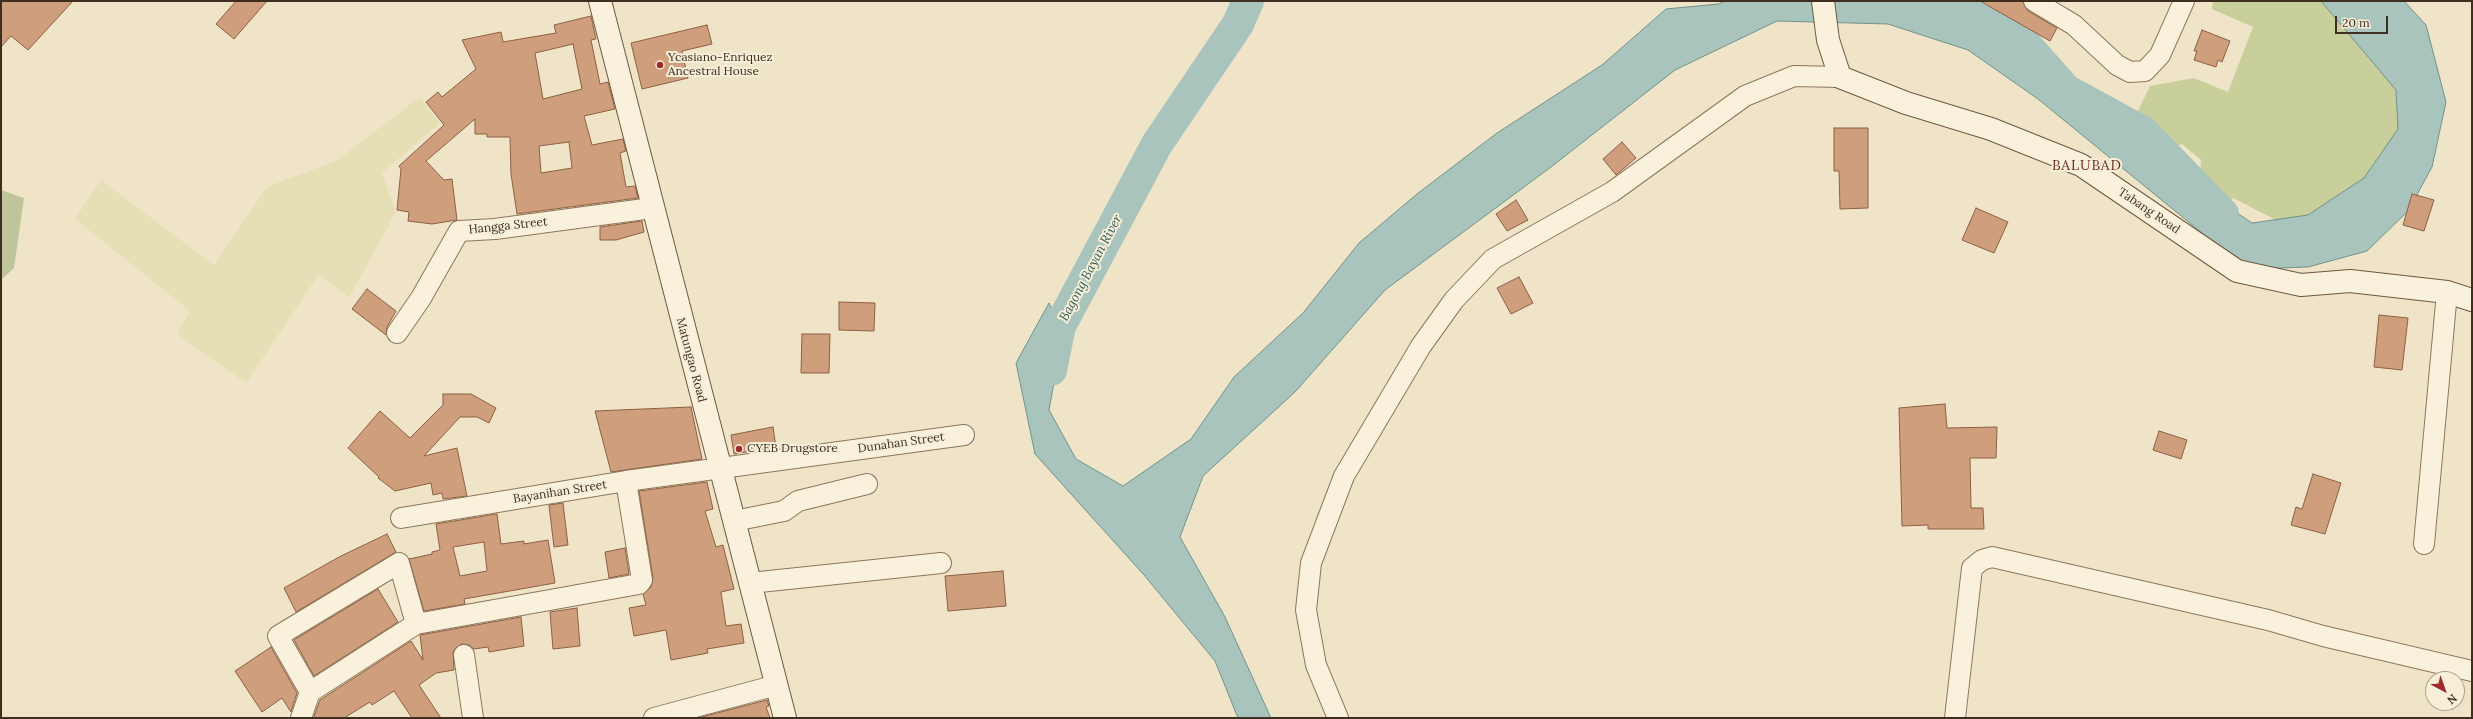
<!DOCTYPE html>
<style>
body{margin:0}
#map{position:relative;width:2473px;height:719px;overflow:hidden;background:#f0e4c8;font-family:Lora,serif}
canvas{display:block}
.frame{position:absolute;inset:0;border:2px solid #3d2e20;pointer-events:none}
.north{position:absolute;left:2425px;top:671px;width:40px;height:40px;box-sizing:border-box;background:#f7eed8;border:1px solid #ada18e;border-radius:50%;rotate:139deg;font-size:11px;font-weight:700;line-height:16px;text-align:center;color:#3d2e20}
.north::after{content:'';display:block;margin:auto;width:14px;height:18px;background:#9e2a2b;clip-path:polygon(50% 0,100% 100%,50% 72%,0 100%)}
.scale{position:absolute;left:2335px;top:16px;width:53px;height:18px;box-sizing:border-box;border:2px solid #3d2e20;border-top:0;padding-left:5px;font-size:12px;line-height:14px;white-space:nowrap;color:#3d2e20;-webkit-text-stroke:3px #f7eed8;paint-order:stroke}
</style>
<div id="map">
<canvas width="2473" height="719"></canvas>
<div class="frame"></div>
<div class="north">N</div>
<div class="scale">20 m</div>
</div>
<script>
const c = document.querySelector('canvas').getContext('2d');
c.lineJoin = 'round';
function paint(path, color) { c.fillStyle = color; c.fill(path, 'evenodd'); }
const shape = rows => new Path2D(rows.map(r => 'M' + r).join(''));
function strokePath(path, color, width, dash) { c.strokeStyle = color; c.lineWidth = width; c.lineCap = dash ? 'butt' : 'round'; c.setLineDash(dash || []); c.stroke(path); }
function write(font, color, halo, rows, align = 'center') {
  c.font = font + ' Lora,serif'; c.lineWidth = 4; c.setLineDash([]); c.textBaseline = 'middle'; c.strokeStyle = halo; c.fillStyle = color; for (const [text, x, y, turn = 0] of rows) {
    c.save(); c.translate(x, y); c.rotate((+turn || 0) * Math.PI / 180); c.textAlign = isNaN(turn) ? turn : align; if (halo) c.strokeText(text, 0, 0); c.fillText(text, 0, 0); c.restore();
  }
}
paint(shape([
 [420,97,440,123,382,173,396,212,349,298,319,274,246,383,177,334,190,311,75,219,101,180,214,265,267,187,336,161]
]), '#e6deb5');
paint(shape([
 [2213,1,2361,1,2419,118,2313,239,2233,198,2224,205,2217,199,2220,190,2200,174,2201,160,2182,144,2169,148,2137,113,2150,86,2194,78,2228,92,2253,27,2212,9]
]), '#c9cf9b');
paint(shape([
 [1,190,24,198,14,268,1,280]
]), '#bfc49a');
const water = shape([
 [1725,1,1958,1,2052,60,2159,160,2252,223,2308,215,2364,178,2398,129,2396,90,2321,1,2404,1,2426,25,2446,102,2432,167,2408,211,2367,251,2308,267,2246,269,2038,99,1968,50,1888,24,1777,21,1675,70,1551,167,1385,290,1295,392,1203,476,1180,537,1225,617,1271,718,1238,718,1215,661,1144,575,1035,454,1016,363,1049,303,1063,334,1049,410,1076,459,1123,486,1191,439,1234,377,1303,313,1359,243,1417,194,1497,133,1602,65,1666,9,1718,4,1725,1]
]);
paint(water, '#a9c4bc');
strokePath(water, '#6f938a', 1);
strokePath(shape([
 [1938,1,2018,36,2066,90,2143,132,2223,214],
 [1051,370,1060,326,1157,144,1238,24,1248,1]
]), '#a9c4bc', 32);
const building = shape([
 [1,1,73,1,28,50,11,36,1,47,1,1],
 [236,1,267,1,234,39,216,24,236,1],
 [1980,1,2023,1,2028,11,2057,28,2050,41,1980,1],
 [591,16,596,39,591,40,600,84,608,82,615,109,584,116,592,145,623,139,626,151,620,153,626,187,635,186,638,198,517,214,511,174,510,137,487,137,487,134,475,134,475,119,426,161,444,180,452,179,457,220,432,224,408,221,409,212,397,210,401,169,399,166,444,125,426,102,438,92,442,97,476,69,462,40,501,32,503,42,556,33,554,25,591,16],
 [573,44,582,89,543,99,535,53,573,44],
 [569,142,572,168,541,173,539,146,569,142],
 [707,25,712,44,682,51,688,78,642,89,631,43,707,25],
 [2202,30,2230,41,2222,62,2218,60,2216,67,2194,60,2197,51,2194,51,2202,30],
 [1834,128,1868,128,1868,208,1840,209,1839,171,1834,171,1834,128],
 [1622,142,1636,158,1616,175,1603,159,1622,142],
 [2412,194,2434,200,2424,231,2403,225,2412,194],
 [1516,200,1528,220,1507,231,1496,214,1516,200],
 [1976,208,2008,222,1994,253,1962,240,1976,208],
 [642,221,644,232,616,240,600,240,600,227,642,221],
 [1519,277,1533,303,1511,314,1497,288,1519,277],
 [367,289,396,311,387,327,386,335,352,309,367,289],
 [839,302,875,303,874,331,839,330,839,302],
 [2379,315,2408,318,2402,370,2374,367,2379,315],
 [802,334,830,334,829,373,801,373,802,334],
 [443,394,471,394,496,408,489,423,477,417,460,417,424,456,457,448,467,496,443,499,442,493,433,495,431,483,395,491,378,478,379,477,348,448,380,411,410,438,443,405,443,394],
 [1945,404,1947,428,1997,427,1996,458,1970,458,1971,508,1983,508,1984,529,1928,529,1928,525,1902,526,1899,408,1945,404],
 [691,407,702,459,611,472,595,411,691,407],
 [773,427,776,447,734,454,731,435,773,427],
 [2159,431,2187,440,2181,459,2153,450,2159,431],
 [2313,474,2341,483,2325,534,2291,525,2296,507,2302,509,2313,474],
 [707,482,713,509,705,511,716,547,723,545,734,589,721,592,726,626,741,624,744,643,707,649,708,653,671,660,666,630,634,636,629,608,646,605,643,594,651,587,653,578,639,491,707,482],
 [563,503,568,545,554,547,549,505,563,503],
 [497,514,501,544,524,541,524,544,548,540,555,583,464,599,465,604,424,611,409,559,432,554,432,552,440,550,436,524,497,514],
 [484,542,487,571,460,576,453,547,484,542],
 [387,534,396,552,296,612,284,588,339,557,387,534],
 [625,548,629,574,609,578,605,552,625,548],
 [1003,571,1006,606,948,611,945,576,1003,571],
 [378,589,398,622,314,676,294,640,378,589],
 [577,608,580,646,553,649,550,612,577,608],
 [521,617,524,646,489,652,488,647,474,649,469,645,462,644,453,651,454,670,436,673,419,685,441,718,412,718,394,691,372,705,370,702,344,718,315,718,314,716,320,700,411,641,423,660,420,635,521,617],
 [271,647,297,693,291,712,282,698,262,712,235,671,271,647],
 [767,700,769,706,766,707,770,718,698,718,767,700]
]);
paint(building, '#cf9f7d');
strokePath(building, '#8d5f41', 1);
const street = shape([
 [2034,1,2074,25,2117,65,2130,72,2145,71,2160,55,2184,1],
 [397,333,421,298,459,231,495,229,652,208],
 [401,518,626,481,964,435],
 [734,521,784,511,798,501,867,484],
 [2424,544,2447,292],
 [750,583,941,563],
 [416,624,399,563,278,636,310,692,416,624,639,584,642,580,626,481],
 [464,655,473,718],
 [301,718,310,692],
 [654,718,777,685],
 [1338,718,1316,665,1306,610,1311,563,1344,476,1421,346,1454,300,1493,259,1612,192,1745,96,1794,76,1840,77],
 [1955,718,1972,568,1982,560,1992,557,2268,620,2323,636,2472,671]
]);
const secondary = shape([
 [600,1,785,718],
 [1823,1,1828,40,1840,77,1906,103,1991,129,2081,165,2237,271,2301,285,2350,281,2447,292,2472,300]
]);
strokePath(street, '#8d765c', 22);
strokePath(secondary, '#6f573f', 24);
strokePath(street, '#faf1dc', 20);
strokePath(secondary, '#faf1dc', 22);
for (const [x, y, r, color] of [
 [660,65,4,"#9e2a2b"],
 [739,449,4,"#9e2a2b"]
]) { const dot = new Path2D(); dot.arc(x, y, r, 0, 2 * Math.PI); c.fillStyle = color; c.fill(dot); strokePath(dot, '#f7eed8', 1.5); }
write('12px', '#3d2e20', '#f7eed8', [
 ["Ycasiano-Enriquez",668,58],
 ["Ancestral House",668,72],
 ["CYEB Drugstore",747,449]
], 'left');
write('12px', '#3d2e20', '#f7eed8', [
 ["Tabang Road",2149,211,34],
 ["Hangga Street",508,226,-6],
 ["Matungao Road",691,360,75],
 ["Dunahan Street",901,443,-8],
 ["Bayanihan Street",560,492,-9]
]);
write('italic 13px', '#2f5d5a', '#f7eed8', [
 ["Bagong Bayan River",1091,268,-62]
]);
c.letterSpacing = '1px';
write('14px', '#6b2e1e', '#f7eed8', [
 ["BALUBAD",2087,166]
]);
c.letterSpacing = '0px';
</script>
